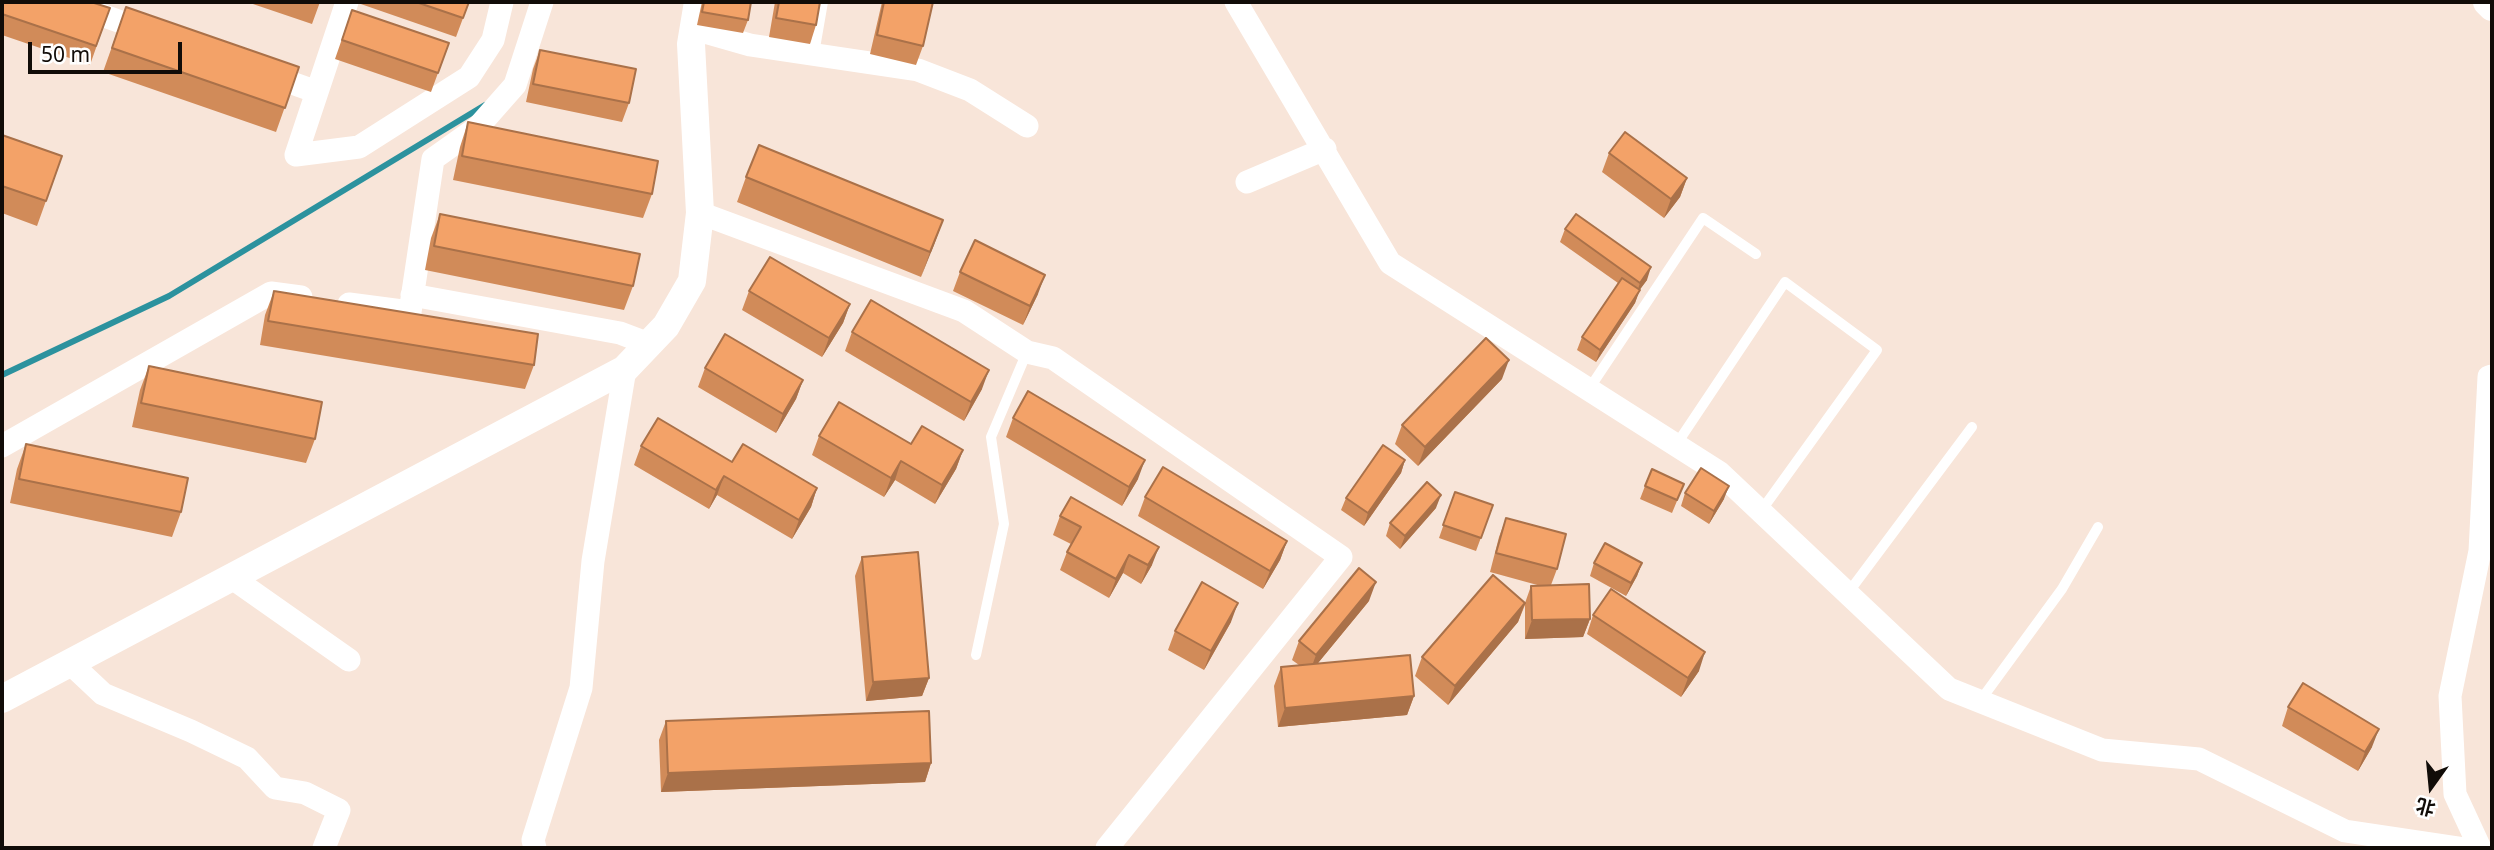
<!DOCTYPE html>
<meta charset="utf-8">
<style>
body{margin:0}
#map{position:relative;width:2494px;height:850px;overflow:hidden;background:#f8e5d9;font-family:"Noto Sans","Noto Sans SC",sans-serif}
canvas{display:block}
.frame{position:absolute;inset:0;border:4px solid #110c08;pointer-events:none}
.north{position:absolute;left:2396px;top:752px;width:70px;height:70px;-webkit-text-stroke:5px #fff;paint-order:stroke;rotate:195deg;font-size:19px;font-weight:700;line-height:28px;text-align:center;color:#110c08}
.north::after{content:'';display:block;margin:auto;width:24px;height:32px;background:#110c08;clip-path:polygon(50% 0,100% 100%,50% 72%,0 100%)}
.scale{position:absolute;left:28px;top:42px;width:154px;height:32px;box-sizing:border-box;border:4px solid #110c08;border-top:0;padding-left:9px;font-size:21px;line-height:24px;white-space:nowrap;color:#110c08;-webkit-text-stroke:5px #fff;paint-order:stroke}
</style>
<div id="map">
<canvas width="2494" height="850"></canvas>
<div class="frame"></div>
<div class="north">北</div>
<div class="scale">50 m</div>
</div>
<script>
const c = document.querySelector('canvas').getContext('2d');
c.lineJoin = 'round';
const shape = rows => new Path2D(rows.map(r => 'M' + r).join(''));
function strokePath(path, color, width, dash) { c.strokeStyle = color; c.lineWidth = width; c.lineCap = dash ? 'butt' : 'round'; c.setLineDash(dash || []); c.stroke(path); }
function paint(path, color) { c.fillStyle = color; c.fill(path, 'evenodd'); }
strokePath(shape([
 [2,375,169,296,485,105]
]), '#2c929e', 6);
strokePath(shape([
 [814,54,823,2],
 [1589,389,1703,218,1756,254],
 [1676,445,1785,282,1877,350,1761,511],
 [1848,593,1972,427],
 [976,655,1004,524,991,437,1027,352],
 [1980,701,2062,589,2098,527]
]), '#fff', 10);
strokePath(shape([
 [65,2,149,32],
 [347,2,296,155,359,147,469,77,493,40,502,2],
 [1236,2,1390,263,1720,473,1949,689,2102,750,2199,759,2345,831,2459,848],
 [694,29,750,45,918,70,970,90,1027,126],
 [264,73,317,92],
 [1247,182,1325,149],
 [700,213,964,311,1027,352,1053,358,1341,557,1107,848],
 [412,295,620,333,649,344],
 [349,304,410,312,433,159,478,127,515,85,542,2],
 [2,446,271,293,301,297],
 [231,577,349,660],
 [70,663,103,694,191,731,247,758,275,788,305,793,339,810,324,848],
 [535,848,533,840,581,688,593,561,625,369],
 [2480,848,2455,794,2450,696,2480,551,2489,377,2492,376]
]), '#fff', 23);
strokePath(shape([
 [2487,2,2492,7],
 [2,699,625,369,666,326,692,281,700,213,691,44,698,2]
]), '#fff', 28);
paint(shape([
 [2,2,110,8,90,65,2,35],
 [247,2,320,2,312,24],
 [355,2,469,2,456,37],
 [702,2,751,2,748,20,743,33,697,25],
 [775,2,820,2,816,25,810,44,769,37],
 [882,2,933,2,923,46,916,65,870,54],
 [126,7,299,67,276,132,103,72],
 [352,10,449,43,431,92,335,59],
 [540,50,629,103,622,122,526,102,533,69],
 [468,122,652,194,643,218,453,180,460,147],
 [2,135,62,156,37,226,2,213],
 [1609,153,1687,178,1680,197,1664,218,1602,172],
 [746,177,943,220,921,277,737,202],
 [440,214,633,286,624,310,425,270,431,238],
 [1565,229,1647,280,1639,290,1635,303,1596,362,1577,350,1582,337,1618,283,1560,242],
 [960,272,1038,294,1023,325,953,291],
 [274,291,534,365,525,389,260,345,265,315],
 [749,291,850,304,843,323,822,357,742,310],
 [852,332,982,389,964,421,845,351],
 [149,366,315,439,306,463,132,427,140,390],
 [705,368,803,380,796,399,776,433,698,387],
 [1502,379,1418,466,1395,444,1402,425],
 [1013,418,1138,479,1122,506,1006,437],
 [819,436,911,444,963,450,956,469,935,504,895,480,884,497,812,455],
 [26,444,181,512,172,537,10,503,17,469],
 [641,446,732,462,817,488,811,507,792,539,717,495,709,509,634,465],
 [1405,460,1401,473,1364,526,1341,510,1346,498],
 [1684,484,1672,513,1640,499,1645,486],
 [1455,492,1493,505,1476,551,1439,538],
 [1685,493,1724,499,1709,524,1681,506],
 [1145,497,1287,541,1280,560,1263,589,1138,516],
 [1436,508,1400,549,1386,536,1390,523],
 [1060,516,1152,565,1141,584,1123,573,1109,598,1060,570,1067,552,1071,544,1053,535],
 [1506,518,1557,569,1551,585,1590,619,1583,637,1525,639,1525,605,1518,622,1448,705,1415,676,1422,657,1525,603,1531,586,1541,586,1490,572,1499,537],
 [862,557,929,678,922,696,866,701,855,576],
 [1594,563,1642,563,1637,576,1626,596,1590,576],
 [1369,601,1318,663,1414,696,1407,715,1278,727,1274,686,1281,667,1299,665,1292,660,1299,641],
 [1593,615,1699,671,1681,697,1587,634],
 [1231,622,1204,670,1168,650,1175,631],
 [2288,707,2372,747,2358,771,2282,726],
 [666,721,931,763,925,782,661,792,659,740]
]), '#d18b59');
paint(shape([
 [1687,178,1680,197,1664,218,1671,199],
 [943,220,934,245,921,277,930,252],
 [1651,267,1647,280,1636,295,1640,283],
 [1045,275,1038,294,1023,325,1030,306],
 [1640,290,1635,303,1596,362,1600,350],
 [850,304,843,323,822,357,829,338],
 [1509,360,1502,379,1418,466,1425,447],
 [989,370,982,389,964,421,971,402],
 [803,380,796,399,776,433,783,414],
 [963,450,956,469,935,504,942,485],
 [1145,460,1138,479,1122,506,1129,487],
 [1405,460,1401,473,1364,526,1368,513],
 [901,461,895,480,884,497,891,478],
 [724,476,717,495,709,509,716,490],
 [1729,486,1724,499,1709,524,1714,511],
 [817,488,811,507,792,539,799,520],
 [1441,495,1436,508,1400,549,1405,536],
 [1287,541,1280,560,1263,589,1270,571],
 [1159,547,1152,565,1141,584,1148,565],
 [1129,555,1123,573,1109,598,1116,579],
 [1642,563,1637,576,1626,596,1631,583],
 [1376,582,1369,601,1309,674,1316,655],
 [1238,603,1231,622,1204,670,1211,651],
 [1525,603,1518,622,1448,705,1455,686],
 [1590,619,1583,637,1525,639,1532,620],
 [1705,652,1699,671,1681,697,1688,678],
 [929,678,922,696,866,701,873,682],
 [1414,696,1407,715,1278,727,1285,708],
 [2379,729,2372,747,2358,771,2365,752],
 [931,763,925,782,661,792,668,773]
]), '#aa7149');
const building = shape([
 [2,2,91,2,110,8,96,46,2,14,2,2],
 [416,2,469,2,463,18,416,2],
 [704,2,751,2,748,20,702,12,704,2],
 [779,2,820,2,816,25,776,18,779,2],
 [884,2,933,2,923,46,877,35,884,2],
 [126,7,299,67,285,108,112,48,126,7],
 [352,10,449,43,438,73,342,40,352,10],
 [540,50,636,69,629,103,533,84,540,50],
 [468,122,658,161,652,194,462,156,468,122],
 [1625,132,1687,178,1671,199,1609,153,1625,132],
 [2,135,62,156,46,201,2,186,2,135],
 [759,145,943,220,930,252,746,177,759,145],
 [440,214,640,254,633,286,434,246,440,214],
 [1576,214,1651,267,1640,283,1565,229,1576,214],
 [975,240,1045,275,1030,306,960,272,975,240],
 [770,257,850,304,829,338,749,291,770,257],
 [1622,278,1640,290,1600,350,1582,337,1622,278],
 [274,291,538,334,534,365,268,321,274,291],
 [871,300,989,370,971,402,852,332,871,300],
 [725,334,803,380,783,414,705,368,725,334],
 [1486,338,1509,360,1425,447,1402,425,1486,338],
 [149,366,322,402,315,439,141,403,149,366],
 [1028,391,1145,460,1129,487,1013,418,1028,391],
 [839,402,911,444,922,426,963,450,942,485,901,461,891,478,819,436,839,402],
 [658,418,732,462,743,444,817,488,799,520,724,476,716,490,641,446,658,418],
 [26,444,188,478,181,512,19,479,26,444],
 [1383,445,1405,460,1368,513,1346,498,1383,445],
 [1163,467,1287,541,1270,571,1145,497,1163,467],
 [1701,468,1729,486,1714,511,1685,493,1701,468],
 [1652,469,1684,484,1677,500,1645,486,1652,469],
 [1427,482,1441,495,1405,536,1390,523,1427,482],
 [1455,492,1493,505,1481,538,1443,525,1455,492],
 [1071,497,1159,547,1148,565,1129,555,1116,579,1067,552,1081,527,1060,516,1071,497],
 [1506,518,1566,534,1557,569,1496,553,1506,518],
 [1605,543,1642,563,1631,583,1594,563,1605,543],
 [918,552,929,678,873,682,862,557,918,552],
 [1359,568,1376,582,1316,655,1299,641,1359,568],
 [1493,575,1525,603,1455,686,1422,657,1493,575],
 [1202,582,1238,603,1211,651,1175,631,1202,582],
 [1589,584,1590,619,1532,620,1531,586,1589,584],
 [1611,589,1705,652,1688,678,1593,615,1611,589],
 [1410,655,1414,696,1285,708,1281,667,1410,655],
 [2303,683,2379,729,2365,752,2288,707,2303,683],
 [929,711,931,763,668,773,666,721,929,711]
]);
paint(building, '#f3a268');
strokePath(building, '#aa7149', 2);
</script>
